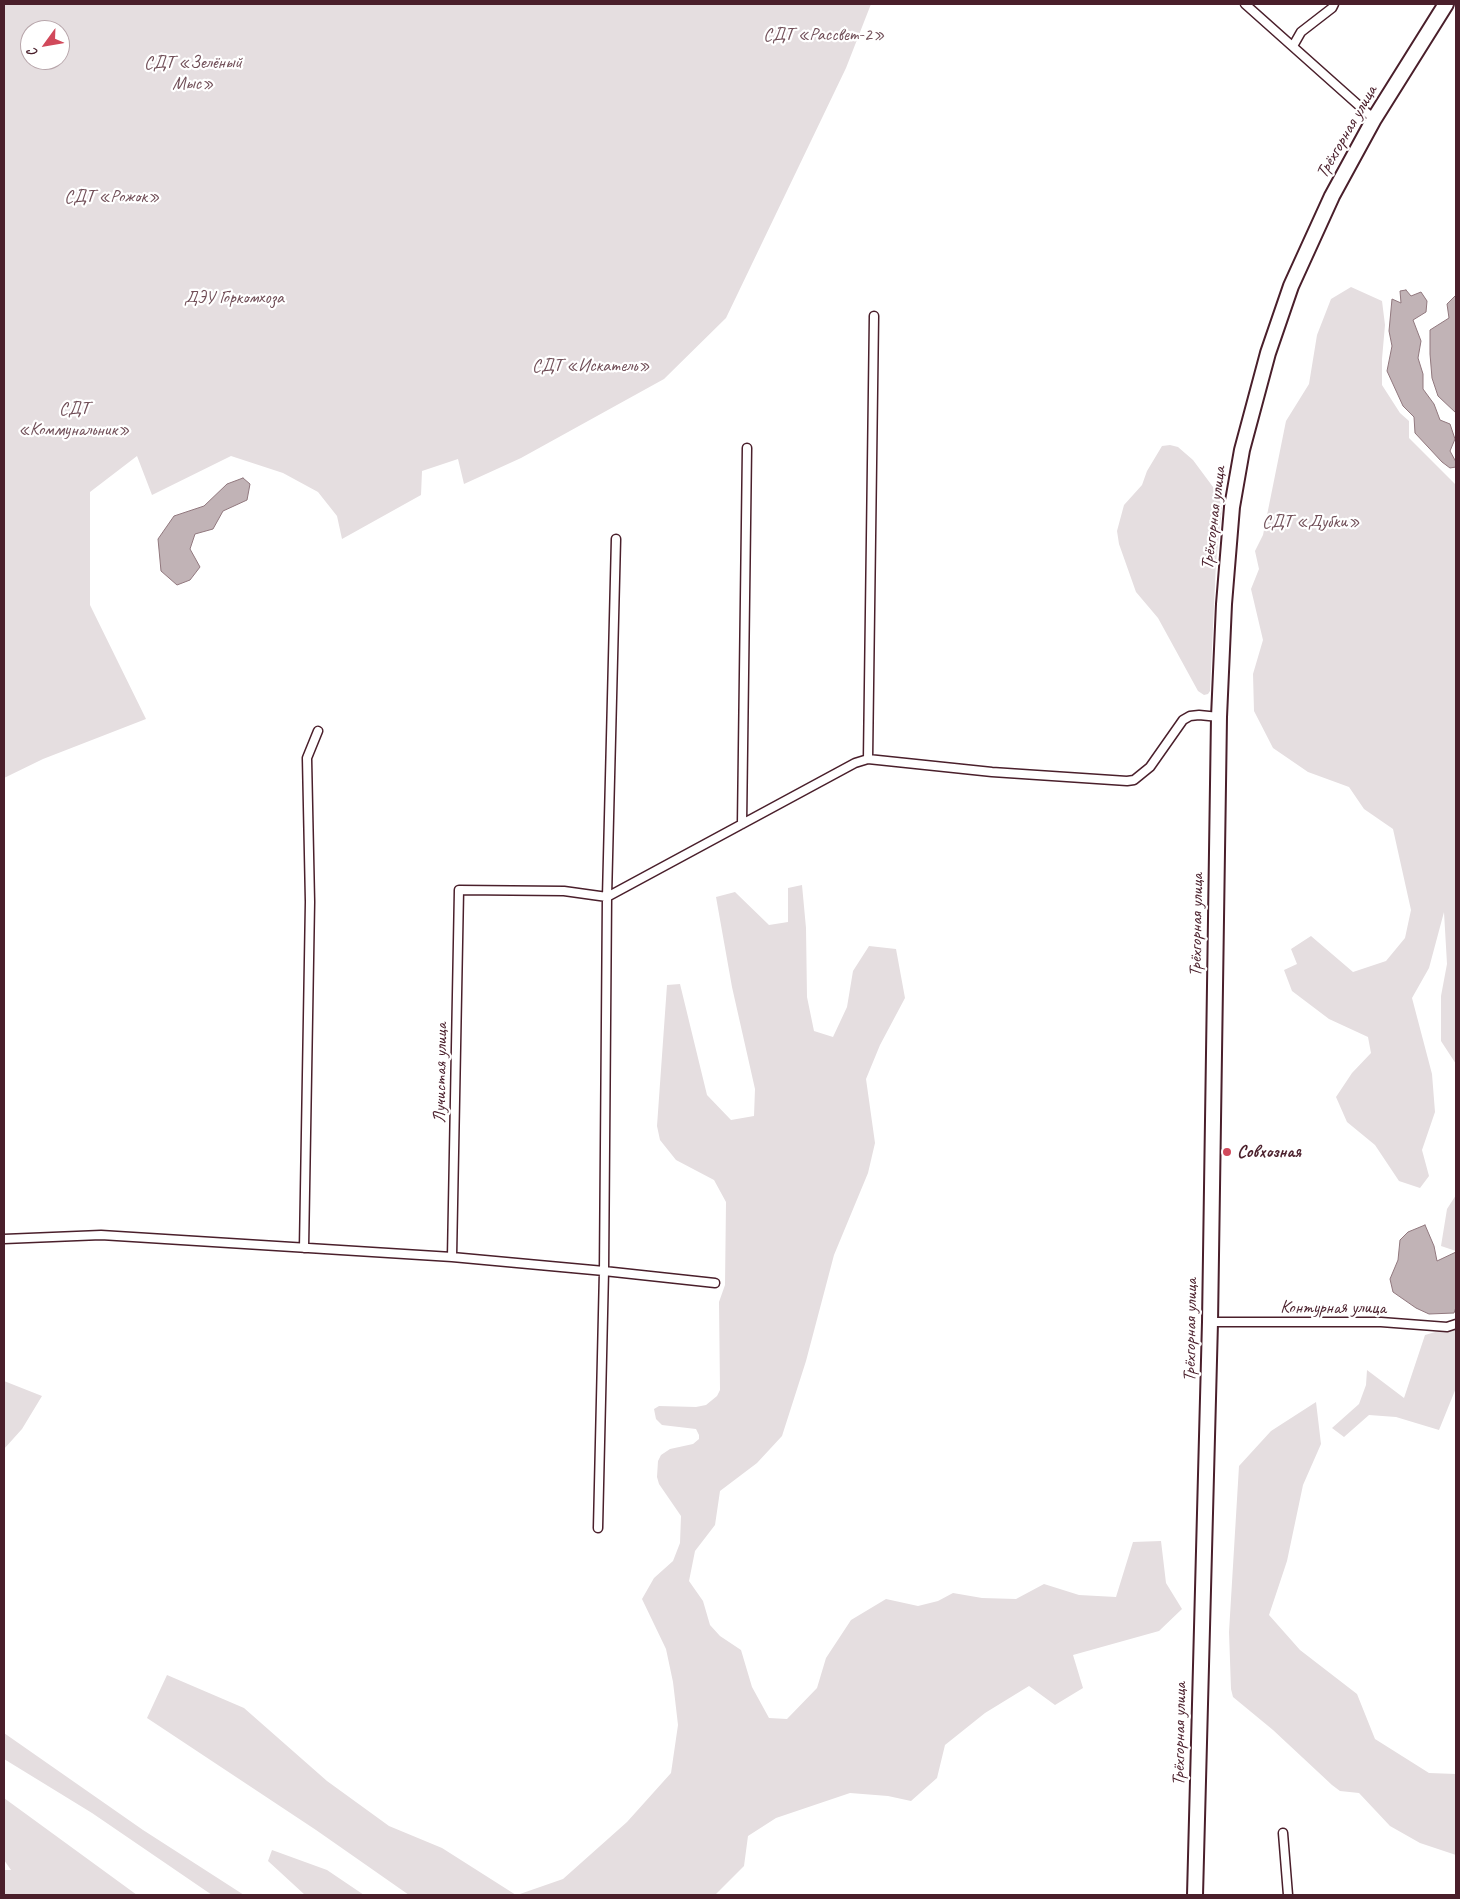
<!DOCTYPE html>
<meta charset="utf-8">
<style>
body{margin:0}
#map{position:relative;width:1460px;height:1899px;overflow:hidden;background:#fff;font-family:Caveat,sans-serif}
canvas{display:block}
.frame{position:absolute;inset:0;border:5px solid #4a1f2b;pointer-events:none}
.north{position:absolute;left:20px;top:20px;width:50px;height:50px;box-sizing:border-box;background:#fff;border:1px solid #b7a5aa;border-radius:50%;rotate:238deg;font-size:14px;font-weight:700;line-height:20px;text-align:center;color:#4a1f2b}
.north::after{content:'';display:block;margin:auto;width:18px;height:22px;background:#d1495b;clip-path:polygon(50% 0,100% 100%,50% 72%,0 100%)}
</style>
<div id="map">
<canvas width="1460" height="1899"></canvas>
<div class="frame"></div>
<div class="north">С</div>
</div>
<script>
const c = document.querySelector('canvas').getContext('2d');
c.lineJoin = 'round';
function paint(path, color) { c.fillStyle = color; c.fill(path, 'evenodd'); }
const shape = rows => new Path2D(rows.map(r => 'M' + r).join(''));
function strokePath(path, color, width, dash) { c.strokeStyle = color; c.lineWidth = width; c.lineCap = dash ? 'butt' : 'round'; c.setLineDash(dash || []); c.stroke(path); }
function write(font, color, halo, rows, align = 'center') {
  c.font = font + ' Caveat,sans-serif'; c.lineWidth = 4.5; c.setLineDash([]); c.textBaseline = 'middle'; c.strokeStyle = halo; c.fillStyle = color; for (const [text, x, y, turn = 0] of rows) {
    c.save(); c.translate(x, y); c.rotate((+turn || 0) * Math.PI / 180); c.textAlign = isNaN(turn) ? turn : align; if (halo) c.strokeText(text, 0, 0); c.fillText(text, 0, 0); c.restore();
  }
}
paint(shape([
 [4,4,871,4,846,68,726,318,664,379,521,458,464,484,458,459,422,471,421,495,342,539,337,516,318,492,283,473,231,456,152,495,137,456,90,492,90,605,146,719,43,759,4,778],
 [30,30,60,30,60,60,30,60],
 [1351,287,1382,301,1385,325,1382,359,1382,385,1400,413,1409,421,1409,438,1456,485,1456,1064,1441,1041,1441,996,1447,964,1444,912,1429,968,1412,998,1432,1074,1435,1112,1422,1150,1429,1176,1420,1188,1399,1181,1375,1145,1347,1122,1336,1097,1352,1073,1371,1053,1368,1037,1329,1019,1292,991,1284,970,1297,964,1291,949,1311,936,1353,972,1386,961,1405,938,1411,910,1393,829,1364,809,1349,787,1308,772,1273,748,1254,711,1253,674,1263,640,1251,589,1259,569,1255,551,1263,535,1286,421,1309,384,1317,335,1331,299],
 [1170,445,1178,447,1193,460,1216,491,1222,507,1216,563,1210,691,1208,694,1204,695,1198,691,1158,618,1136,592,1119,544,1117,531,1124,505,1142,485,1147,471,1162,446],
 [802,885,806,928,807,997,814,1031,833,1037,847,1007,853,971,869,946,896,949,905,998,880,1045,866,1079,875,1143,868,1173,834,1255,806,1361,782,1436,757,1463,720,1491,715,1525,695,1551,689,1581,703,1601,710,1625,720,1636,741,1650,752,1687,769,1718,787,1719,817,1688,826,1658,851,1620,886,1599,918,1606,938,1601,953,1593,982,1598,1016,1599,1044,1584,1079,1595,1116,1597,1133,1542,1161,1541,1166,1583,1182,1609,1159,1631,1073,1655,1083,1688,1055,1705,1029,1686,985,1713,945,1745,937,1778,911,1801,888,1796,850,1793,776,1818,748,1836,744,1866,715,1895,517,1895,563,1879,627,1822,671,1773,678,1725,673,1682,666,1649,642,1599,654,1578,673,1561,680,1543,681,1516,659,1484,657,1477,658,1461,661,1455,670,1449,693,1444,699,1439,699,1435,696,1429,662,1425,656,1419,654,1409,659,1406,696,1407,706,1405,717,1396,720,1390,719,1302,725,1285,726,1202,714,1180,676,1160,660,1140,657,1126,667,985,680,984,707,1095,731,1120,754,1116,755,1089,732,987,716,897,735,892,769,925,788,922,788,888],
 [1456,1195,1456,1251,1441,1246,1447,1209],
 [1456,1326,1456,1388,1439,1430,1396,1417,1369,1415,1344,1437,1332,1428,1359,1404,1366,1385,1367,1370,1404,1398,1425,1335],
 [4,1381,42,1396,22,1429,4,1449],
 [1316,1402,1321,1444,1303,1485,1287,1561,1269,1615,1300,1650,1357,1694,1375,1739,1429,1773,1456,1774,1456,1855,1420,1843,1390,1826,1359,1793,1340,1791,1332,1785,1273,1730,1233,1697,1231,1689,1229,1632,1239,1466,1271,1431],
 [167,1675,244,1708,327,1781,389,1826,442,1848,516,1895,409,1895,316,1830,147,1718],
 [4,1733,143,1830,244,1895,212,1895,92,1813,4,1759],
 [4,1798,137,1895,4,1895,4,1870,11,1870,4,1860],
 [272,1850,327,1870,364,1895,305,1895,268,1861]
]), '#e5dee0');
const water = shape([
 [1406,290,1411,296,1421,292,1427,301,1426,312,1413,320,1421,341,1418,358,1423,374,1423,389,1434,404,1440,420,1450,424,1455,439,1450,451,1456,462,1456,467,1450,468,1442,462,1415,433,1414,417,1403,406,1387,371,1392,346,1389,331,1392,299,1401,303,1400,291,1406,290],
 [1456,295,1456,413,1438,396,1432,378,1430,354,1430,330,1449,318,1447,304,1456,295],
 [243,478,250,484,247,500,223,511,213,529,195,534,190,549,200,567,190,580,177,585,161,571,158,539,174,516,204,506,227,484,243,478],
 [1425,1225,1434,1246,1437,1261,1456,1252,1456,1307,1454,1313,1429,1314,1416,1308,1393,1292,1390,1279,1398,1260,1400,1240,1408,1232,1425,1225]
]);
paint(water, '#c1b3b6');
strokePath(water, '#91787e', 1);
const street = shape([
 [1245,4,1374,119],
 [1293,46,1301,32,1332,8,1334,4],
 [868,759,874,316],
 [742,824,747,448],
 [4,1239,101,1235,452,1257,604,1271,607,897,616,539],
 [304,1248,310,902,307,758,318,731],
 [452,1257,459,890,564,891,607,897,855,763,868,759,992,772,1127,781,1134,780,1150,767,1183,720,1190,716,1199,715,1219,717],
 [1210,1322,1381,1322,1447,1327,1456,1324],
 [598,1528,604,1271,715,1283],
 [1283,1833,1288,1895]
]);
const highway = shape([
 [1195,1895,1210,1322,1219,717,1224,604,1232,507,1242,450,1268,353,1291,286,1332,196,1374,119,1446,4]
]);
strokePath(street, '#4a1f2b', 11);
strokePath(highway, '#4a1f2b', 18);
strokePath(street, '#fff', 8);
strokePath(highway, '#fff', 14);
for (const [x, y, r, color] of [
 [1227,1152,5,"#d1495b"]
]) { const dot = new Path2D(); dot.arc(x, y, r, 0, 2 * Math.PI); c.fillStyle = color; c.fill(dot); strokePath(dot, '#fff', 2); }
write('18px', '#714f58', '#fff', [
 ["СДТ «Рассвет-2»",824,35],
 ["СДТ «Зелёный",193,63],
 ["Мыс»",193,84],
 ["СДТ «Рожок»",112,197],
 ["ДЭУ Горкомхоза",234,298],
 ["СДТ «Искатель»",591,366],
 ["СДТ",74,409],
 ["«Коммунальник»",74,430],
 ["СДТ «Дубки»",1311,522]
]);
write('18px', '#4a1f2b', '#fff', [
 ["Трёхгорная улица",1347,132,-60],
 ["Трёхгорная улица",1214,518,-83],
 ["Трёхгорная улица",1197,925,-89],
 ["Лучистая улица",441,1073,-89],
 ["Контурная улица",1333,1308],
 ["Трёхгорная улица",1191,1330,-89],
 ["Трёхгорная улица",1180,1734,-89]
]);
write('bold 18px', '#4a1f2b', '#fff', [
 ["Совхозная",1237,1152]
], 'left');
</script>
